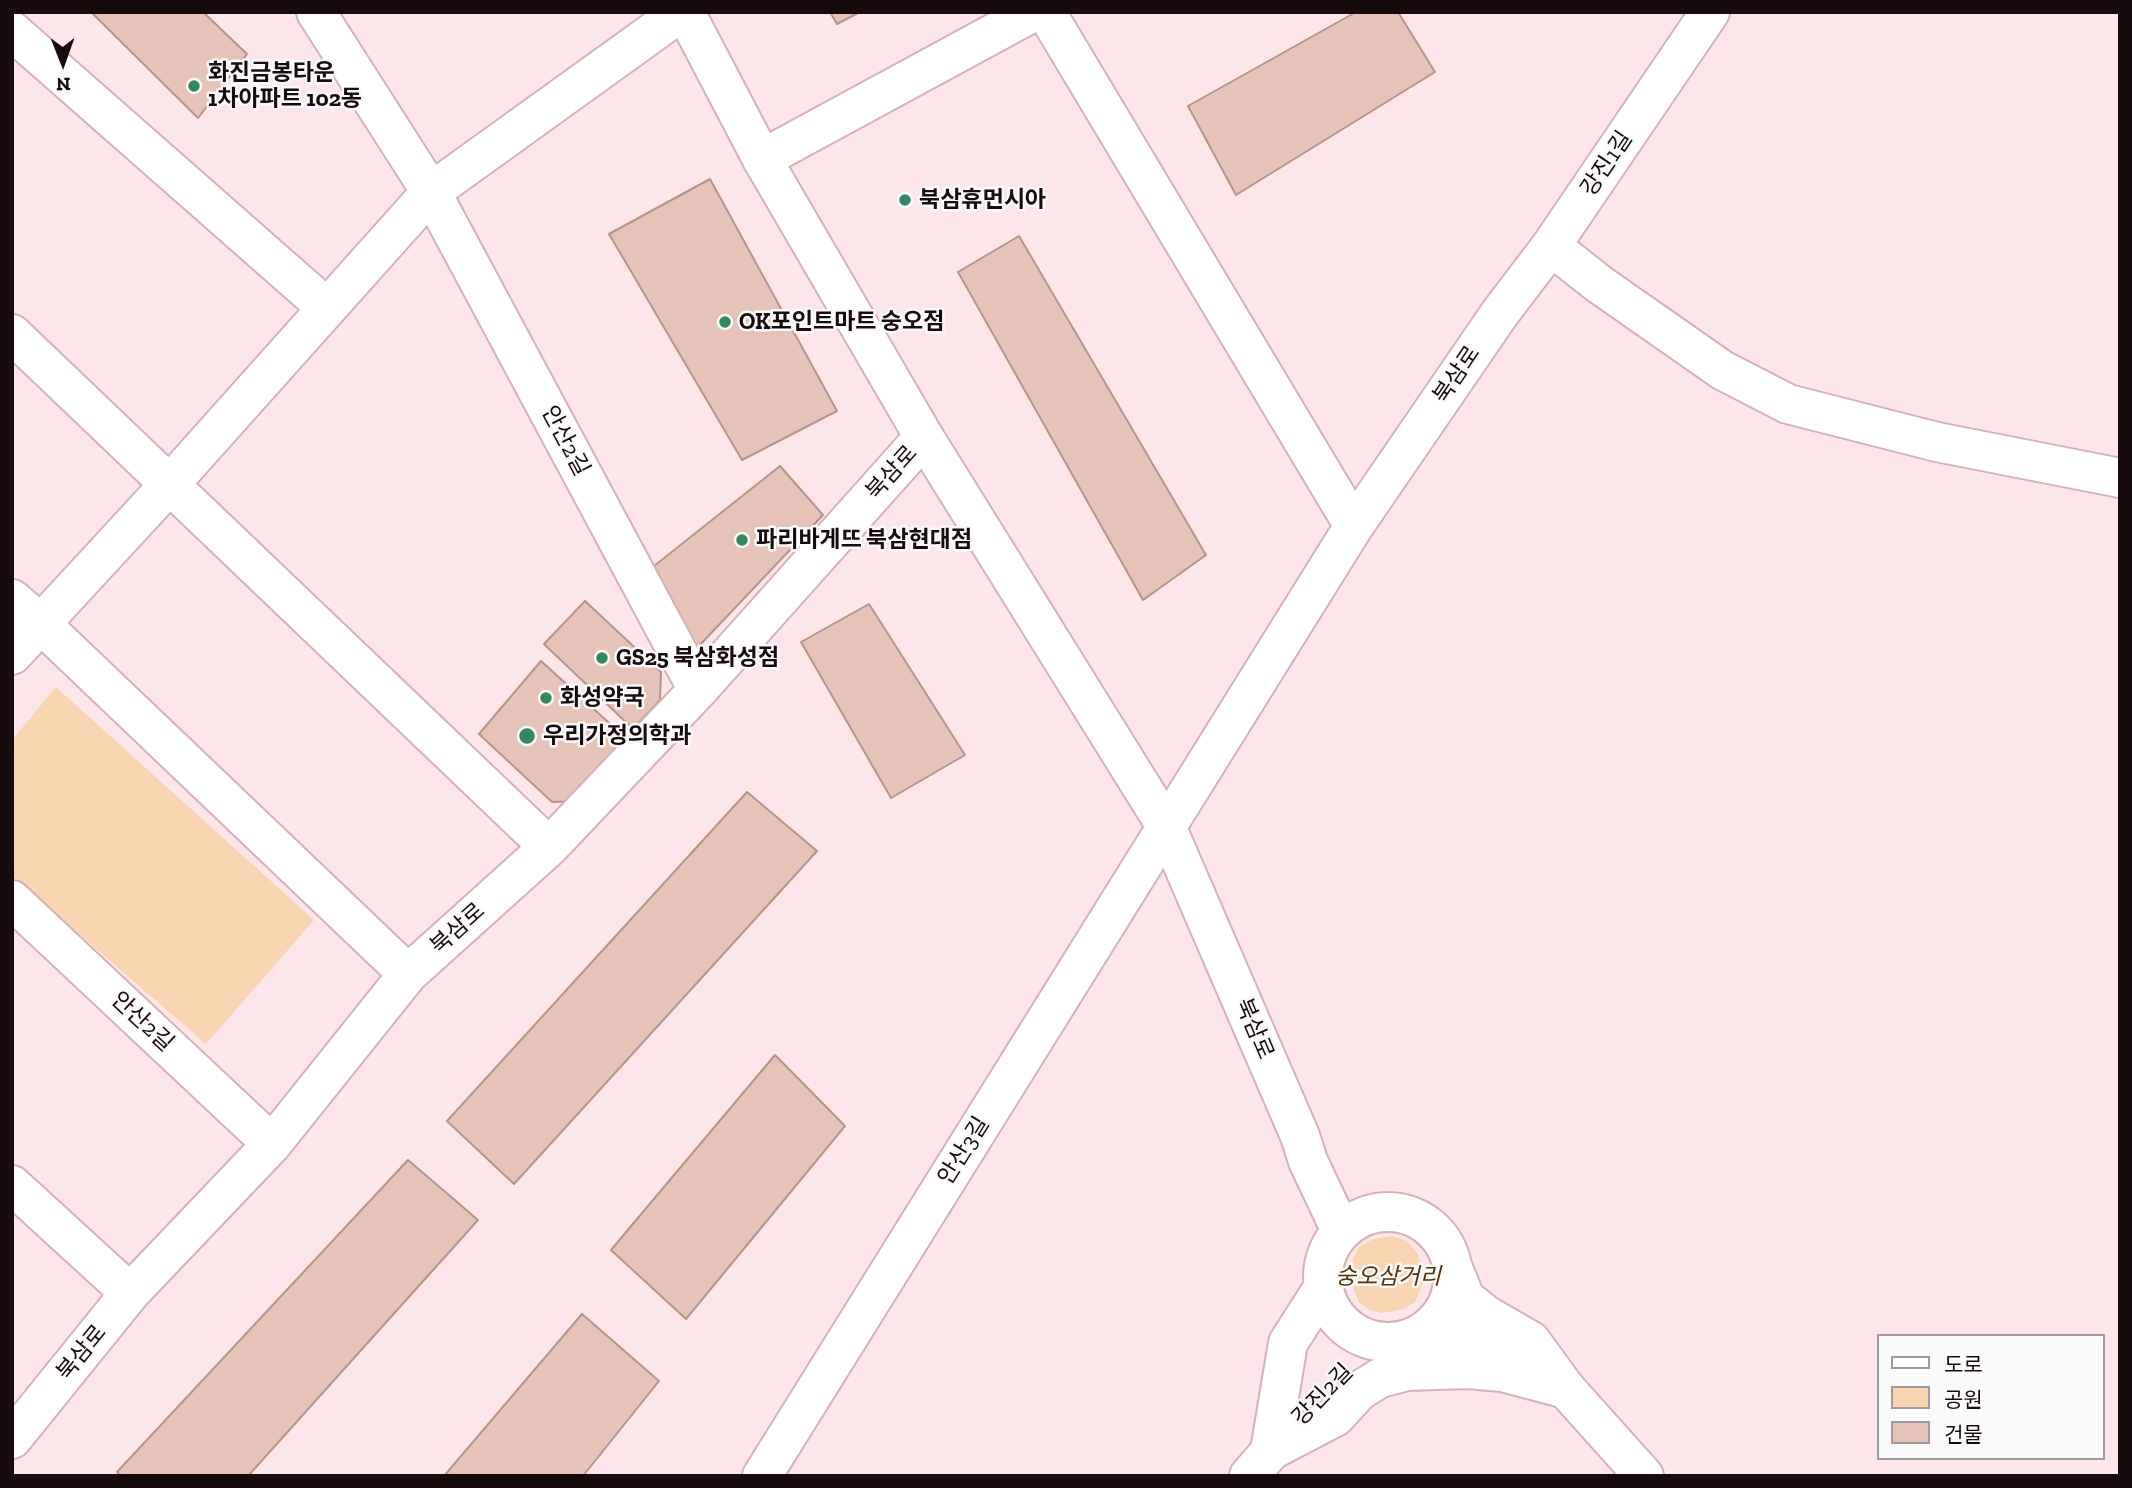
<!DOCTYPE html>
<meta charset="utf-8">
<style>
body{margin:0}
#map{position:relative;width:2132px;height:1488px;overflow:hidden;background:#fde6e9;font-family:"Zilla Slab","Noto Sans KR",serif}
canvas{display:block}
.frame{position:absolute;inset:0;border:14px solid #170b0d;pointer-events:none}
.legend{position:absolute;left:1877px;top:1334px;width:228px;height:126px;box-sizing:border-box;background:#fafafa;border:2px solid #9f9a9b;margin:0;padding:9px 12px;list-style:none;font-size:21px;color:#170b0d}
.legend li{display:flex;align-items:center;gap:14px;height:35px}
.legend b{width:35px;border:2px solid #9f9a9b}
.north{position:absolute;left:28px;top:28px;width:70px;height:70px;-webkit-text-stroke:5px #fafafa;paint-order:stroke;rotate:179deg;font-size:19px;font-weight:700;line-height:28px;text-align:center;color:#170b0d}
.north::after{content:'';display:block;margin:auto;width:24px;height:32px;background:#170b0d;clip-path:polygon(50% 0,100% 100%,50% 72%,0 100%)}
</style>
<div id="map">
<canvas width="2132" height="1488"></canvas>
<div class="frame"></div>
<ul class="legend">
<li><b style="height:9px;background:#fff"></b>도로</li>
<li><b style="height:19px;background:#f9d5b1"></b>공원</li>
<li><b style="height:19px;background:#e6c3b8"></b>건물</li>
</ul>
<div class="north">N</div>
</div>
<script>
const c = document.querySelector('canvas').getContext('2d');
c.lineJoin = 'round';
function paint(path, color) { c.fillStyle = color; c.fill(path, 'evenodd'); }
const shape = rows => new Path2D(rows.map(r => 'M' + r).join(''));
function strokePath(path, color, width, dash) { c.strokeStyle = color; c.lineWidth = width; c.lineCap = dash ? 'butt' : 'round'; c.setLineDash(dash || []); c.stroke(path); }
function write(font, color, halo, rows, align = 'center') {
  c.font = font + ' "Zilla Slab","Noto Sans KR",serif'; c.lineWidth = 5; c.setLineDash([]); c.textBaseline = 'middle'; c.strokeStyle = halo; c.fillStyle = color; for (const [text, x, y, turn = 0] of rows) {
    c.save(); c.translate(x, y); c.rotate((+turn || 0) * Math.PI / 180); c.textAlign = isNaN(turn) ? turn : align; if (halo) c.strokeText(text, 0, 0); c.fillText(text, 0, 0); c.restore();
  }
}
paint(shape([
 [56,687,314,920,206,1044,12,876,12,740],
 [1391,1236,1407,1241,1418,1254,1424,1280,1415,1302,1405,1309,1381,1313,1370,1310,1359,1302,1354,1290,1351,1274,1353,1259,1359,1247,1373,1239]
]), '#f9d5b1');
const building = shape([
 [91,12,203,12,247,54,198,118,91,12],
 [830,12,860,12,837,24,830,12],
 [1356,12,1398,12,1435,72,1236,195,1188,106,1356,12],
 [710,179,837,411,742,460,609,234,710,179],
 [1019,236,1206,555,1143,600,958,272,1019,236],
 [780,466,823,515,697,648,654,566,780,466],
 [585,601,661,672,660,700,633,729,544,644,585,601],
 [869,604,965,755,891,798,801,642,869,604],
 [541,661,629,741,578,801,552,802,479,734,541,661],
 [747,792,817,851,514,1184,447,1121,747,792],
 [775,1055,845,1126,686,1319,611,1250,775,1055],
 [408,1160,478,1220,248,1476,121,1476,117,1472,408,1160],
 [582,1314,659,1381,583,1476,444,1476,582,1314]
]);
paint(building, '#e6c3b8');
strokePath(building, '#b59489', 2);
const street = shape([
 [316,12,431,192,698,690],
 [1046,12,1354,526],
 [12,31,327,308],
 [762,159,1033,12],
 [1551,246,1599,284,1722,370,1788,404,1937,442,2120,478],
 [12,334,549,847],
 [12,599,40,623,408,974],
 [12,655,169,485,431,192,681,12],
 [12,900,272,1144],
 [12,1185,130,1293],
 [1566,1389,1644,1476],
 [12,1439,130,1293,272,1144,408,974,549,847,698,690,924,437],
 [762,1476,1354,526,1500,313,1551,246,1710,12]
]);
const secondary = shape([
 [685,12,762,159,924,437,1166,826,1300,1136,1308,1161,1341,1231],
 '1323 1277a65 65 0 1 1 130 0a65 65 0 1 1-130 0Z',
 [1452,1266,1465,1298,1486,1315,1531,1341,1566,1389],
 [1418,1335,1454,1337,1515,1365],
 [1270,1451,1335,1417,1359,1391,1380,1378,1407,1371,1468,1369,1502,1372,1566,1389],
 [1270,1451,1288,1343,1323,1288],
 [1249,1476,1287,1432]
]);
strokePath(street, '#d6b2b7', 42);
strokePath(secondary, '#d6b2b7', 42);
strokePath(street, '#fff', 38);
strokePath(secondary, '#fff', 38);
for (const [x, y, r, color] of [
 [194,86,7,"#33895d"],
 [905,200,7,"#33895d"],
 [725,322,7,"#33895d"],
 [742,540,7,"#33895d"],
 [602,658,7,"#33895d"],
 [546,698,7,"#33895d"],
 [527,736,9,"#33895d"]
]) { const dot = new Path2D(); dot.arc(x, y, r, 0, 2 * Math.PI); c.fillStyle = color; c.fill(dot); strokePath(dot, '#fafafa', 2.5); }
write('bold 23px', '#170b0d', '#fafafa', [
 ["화진금봉타운",208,73],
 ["1차아파트 102동",208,99],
 ["북삼휴먼시아",919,200],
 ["OK포인트마트 숭오점",739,322],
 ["파리바게뜨 북삼현대점",756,540],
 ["GS25 북삼화성점",616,658],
 ["화성약국",560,698],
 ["우리가정의학과",543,736]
], 'left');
write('23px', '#170b0d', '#fafafa', [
 ["강진1길",1607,164,-56],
 ["북삼로",1457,375,-56],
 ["안산2길",565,441,62],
 ["북삼로",892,473,-48],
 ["북삼로",458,929,-42],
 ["안산2길",142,1022,43],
 ["북삼로",1254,1029,67],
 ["안산3길",964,1151,-58],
 ["북삼로",82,1353,-51],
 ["강진2길",1323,1395,-46]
]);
write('italic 23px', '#513107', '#fafafa', [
 ["숭오삼거리",1388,1277]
]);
</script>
